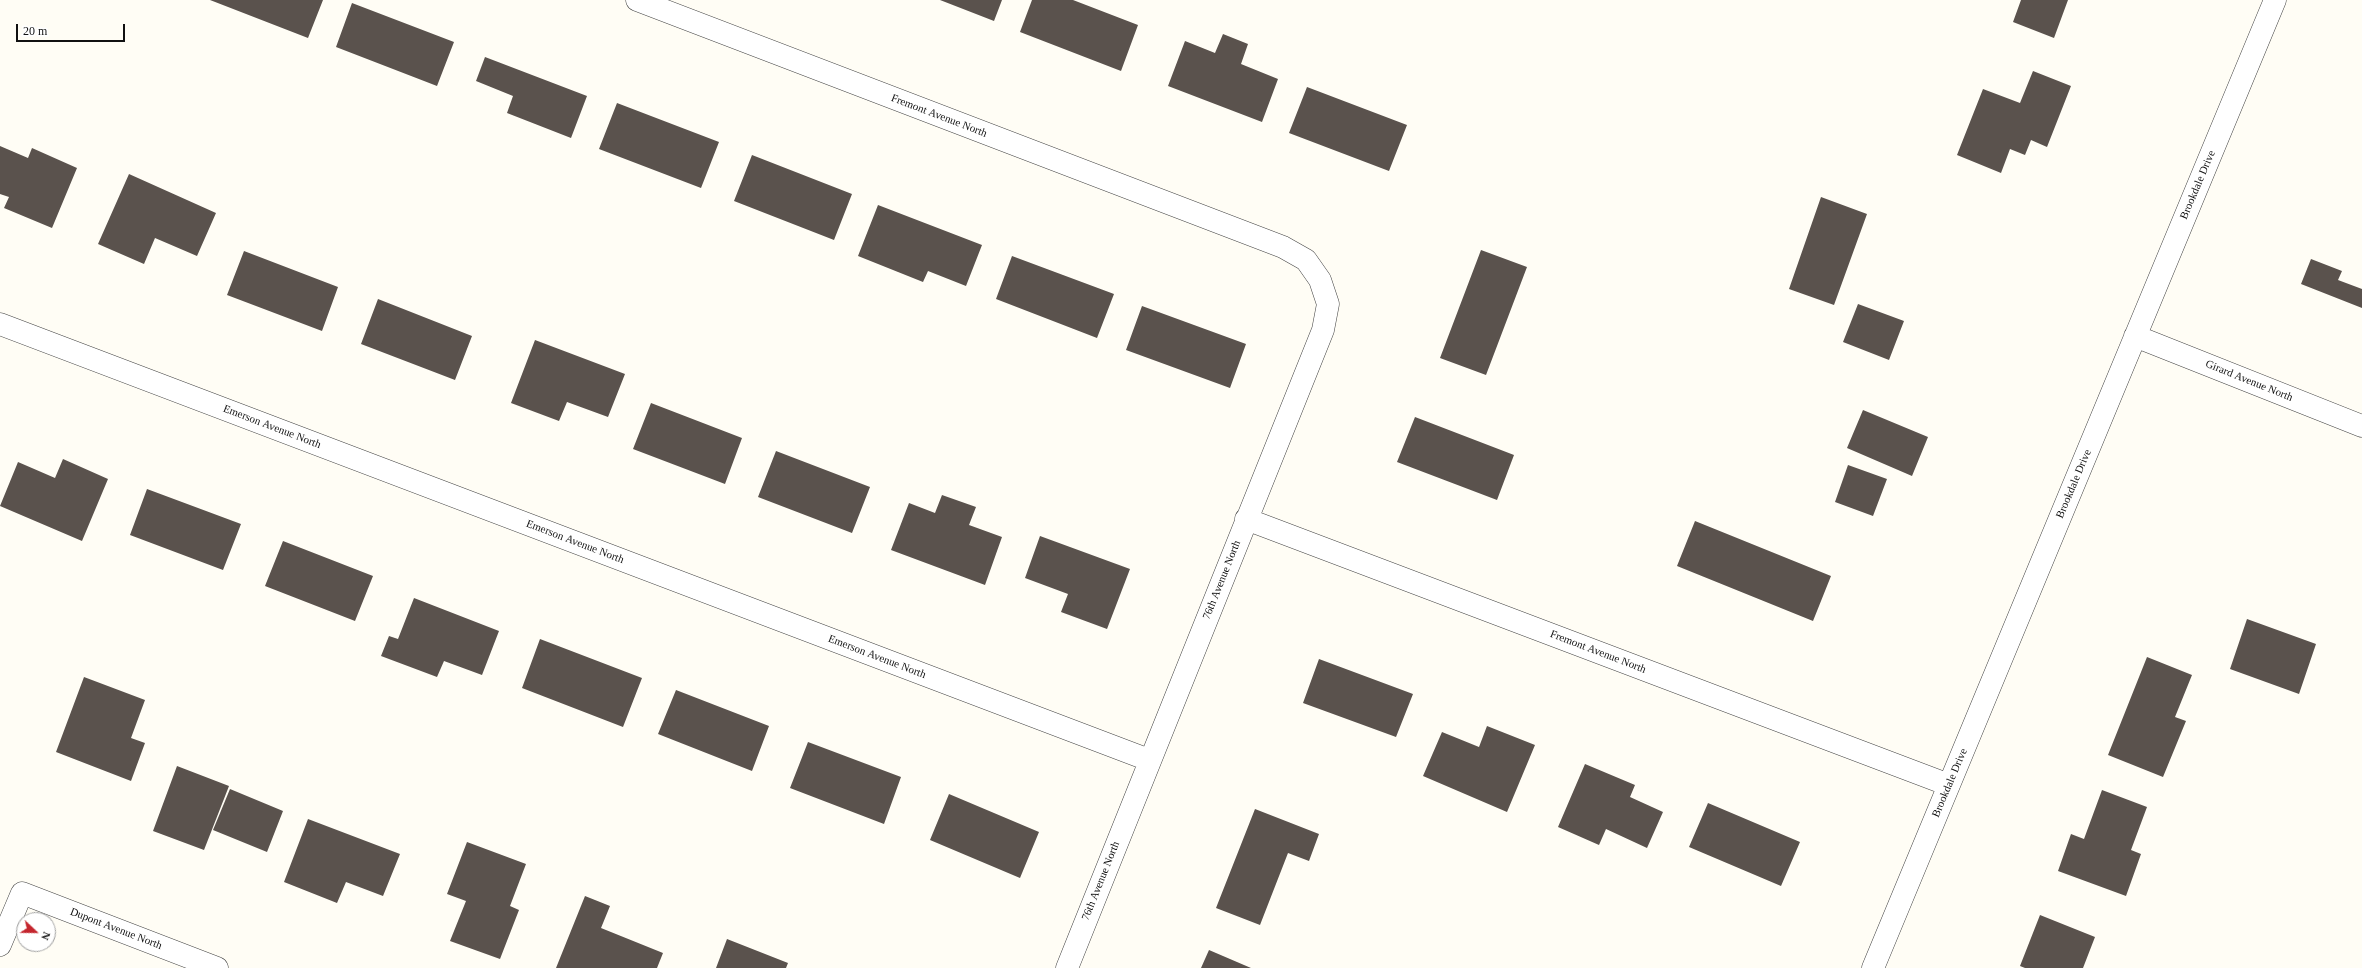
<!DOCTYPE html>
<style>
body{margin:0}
#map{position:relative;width:2362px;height:968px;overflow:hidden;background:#fffdf5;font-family:Georgia,serif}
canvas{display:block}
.north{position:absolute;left:16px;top:912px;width:40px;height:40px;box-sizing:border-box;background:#fff;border:1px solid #a0a0a0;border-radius:50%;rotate:112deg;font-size:11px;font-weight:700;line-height:16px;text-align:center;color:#111}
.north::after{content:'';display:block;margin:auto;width:14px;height:18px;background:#c4262e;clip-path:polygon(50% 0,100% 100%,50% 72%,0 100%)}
.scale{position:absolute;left:16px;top:24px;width:109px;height:18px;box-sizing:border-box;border:2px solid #111;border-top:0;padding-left:5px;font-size:12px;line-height:14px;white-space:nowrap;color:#111;-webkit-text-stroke:3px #fff;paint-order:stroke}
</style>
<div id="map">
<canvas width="2362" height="968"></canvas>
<div class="north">N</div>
<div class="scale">20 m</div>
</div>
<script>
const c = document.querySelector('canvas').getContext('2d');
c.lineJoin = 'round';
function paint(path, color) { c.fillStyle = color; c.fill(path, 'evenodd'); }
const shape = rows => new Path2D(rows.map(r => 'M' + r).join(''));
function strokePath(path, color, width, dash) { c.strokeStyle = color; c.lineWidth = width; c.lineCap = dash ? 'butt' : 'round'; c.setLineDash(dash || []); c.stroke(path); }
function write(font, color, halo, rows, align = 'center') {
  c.font = font + ' Georgia,serif'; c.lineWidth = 4; c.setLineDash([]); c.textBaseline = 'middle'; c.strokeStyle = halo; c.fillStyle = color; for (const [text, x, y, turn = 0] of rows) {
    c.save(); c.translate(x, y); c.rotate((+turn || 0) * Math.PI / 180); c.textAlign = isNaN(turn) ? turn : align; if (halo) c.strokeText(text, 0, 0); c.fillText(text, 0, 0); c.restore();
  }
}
paint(shape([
 [210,0,323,0,308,38],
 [940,0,1002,0,994,21],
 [1032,0,1073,0,1138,25,1121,71,1020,32],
 [2021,0,2068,0,2054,38,2013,22],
 [352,3,454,42,437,86,336,47],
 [1223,34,1248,44,1241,64,1278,79,1262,122,1168,86,1185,41,1215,53],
 [485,57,587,96,571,138,507,113,513,96,476,81],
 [2033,71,2071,86,2047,147,2031,140,2025,155,2010,149,2001,173,1957,155,1983,89,2020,103],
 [1307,87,1407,125,1389,171,1289,133],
 [617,103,719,142,701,188,599,149],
 [0,146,28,158,32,148,77,168,52,228,4,208,9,197,0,194],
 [752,155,852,194,834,240,734,201],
 [129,174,216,213,197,256,155,238,144,264,98,244],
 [1821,197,1867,214,1834,305,1789,289],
 [878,205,982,245,966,286,928,271,923,282,858,256],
 [1481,250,1527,267,1486,375,1440,358],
 [244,251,338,287,322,331,227,295],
 [1012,256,1114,294,1097,338,996,299],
 [2311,259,2342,271,2338,280,2362,289,2362,308,2301,284],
 [378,299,472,336,455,380,361,344],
 [1858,304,1904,321,1889,360,1843,342],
 [1142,306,1246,344,1230,388,1126,350],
 [535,340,625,374,608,417,567,402,559,421,511,403],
 [651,403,742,438,725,484,633,449],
 [1863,410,1928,437,1912,476,1847,448],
 [1415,417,1514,455,1497,500,1397,462],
 [776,451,870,487,852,533,758,497],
 [63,459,108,479,82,541,0,506,18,462,55,478],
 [1848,465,1887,479,1873,516,1835,502],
 [147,489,241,524,223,570,130,535],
 [942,495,976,507,969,525,1002,537,985,585,891,550,909,503,935,513],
 [1695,521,1831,576,1813,621,1677,566],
 [1040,536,1130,569,1107,629,1061,612,1068,594,1025,578],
 [283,541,373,576,355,621,265,586],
 [414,598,499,631,482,675,444,661,437,677,381,656,389,636,398,639],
 [2247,619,2316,644,2299,694,2230,669],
 [540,639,642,678,623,727,522,688],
 [2147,657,2192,675,2175,717,2186,721,2163,777,2108,755],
 [1319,659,1413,694,1396,737,1303,703],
 [84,677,145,700,131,738,145,743,131,781,56,752],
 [676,690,769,726,752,771,658,734],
 [1487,726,1535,745,1507,812,1423,776,1442,732,1479,747],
 [808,742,901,777,884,824,790,788],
 [1585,764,1635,785,1630,797,1663,812,1647,848,1606,829,1599,845,1558,827],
 [177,766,229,786,204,850,153,831],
 [230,789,283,811,267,852,213,830],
 [2102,790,2147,807,2131,850,2141,854,2126,896,2058,871,2071,834,2084,839],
 [949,794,1039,832,1020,878,930,840],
 [1708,803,1800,842,1781,886,1689,847],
 [1255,809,1319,834,1309,861,1288,853,1260,925,1216,908],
 [308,819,400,854,383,896,346,882,337,903,284,882],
 [467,842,526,864,510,906,519,910,500,959,450,941,466,901,447,894],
 [585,896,610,906,601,928,663,953,657,968,556,968],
 [2040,915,2095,937,2083,968,2025,968,2020,966],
 [727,939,788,963,786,968,716,968],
 [1209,950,1251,968,1201,968]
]), '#5a524d');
const minor = shape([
 [637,0,1283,247,1306,260,1320,280,1328,304,1323,330,1067,968],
 [0,324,1149,760],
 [2135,336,2362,426],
 [1246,519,1949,785],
 [0,945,22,893,217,968],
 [1873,968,2275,0]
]);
strokePath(minor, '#444', 23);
strokePath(minor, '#fff', 22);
write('11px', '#111', '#fff', [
 ["Fremont Avenue North",939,116,21],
 ["Brookdale Drive",2198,185,-67],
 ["Girard Avenue North",2249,381,22],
 ["Emerson Avenue North",272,427,21],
 ["Brookdale Drive",2074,484,-67],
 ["Emerson Avenue North",575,542,21],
 ["76th Avenue North",1222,580,-68],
 ["Fremont Avenue North",1598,652,21],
 ["Emerson Avenue North",877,657,21],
 ["Brookdale Drive",1950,783,-67],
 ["76th Avenue North",1101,881,-68],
 ["Dupont Avenue North",116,929,21]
]);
</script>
